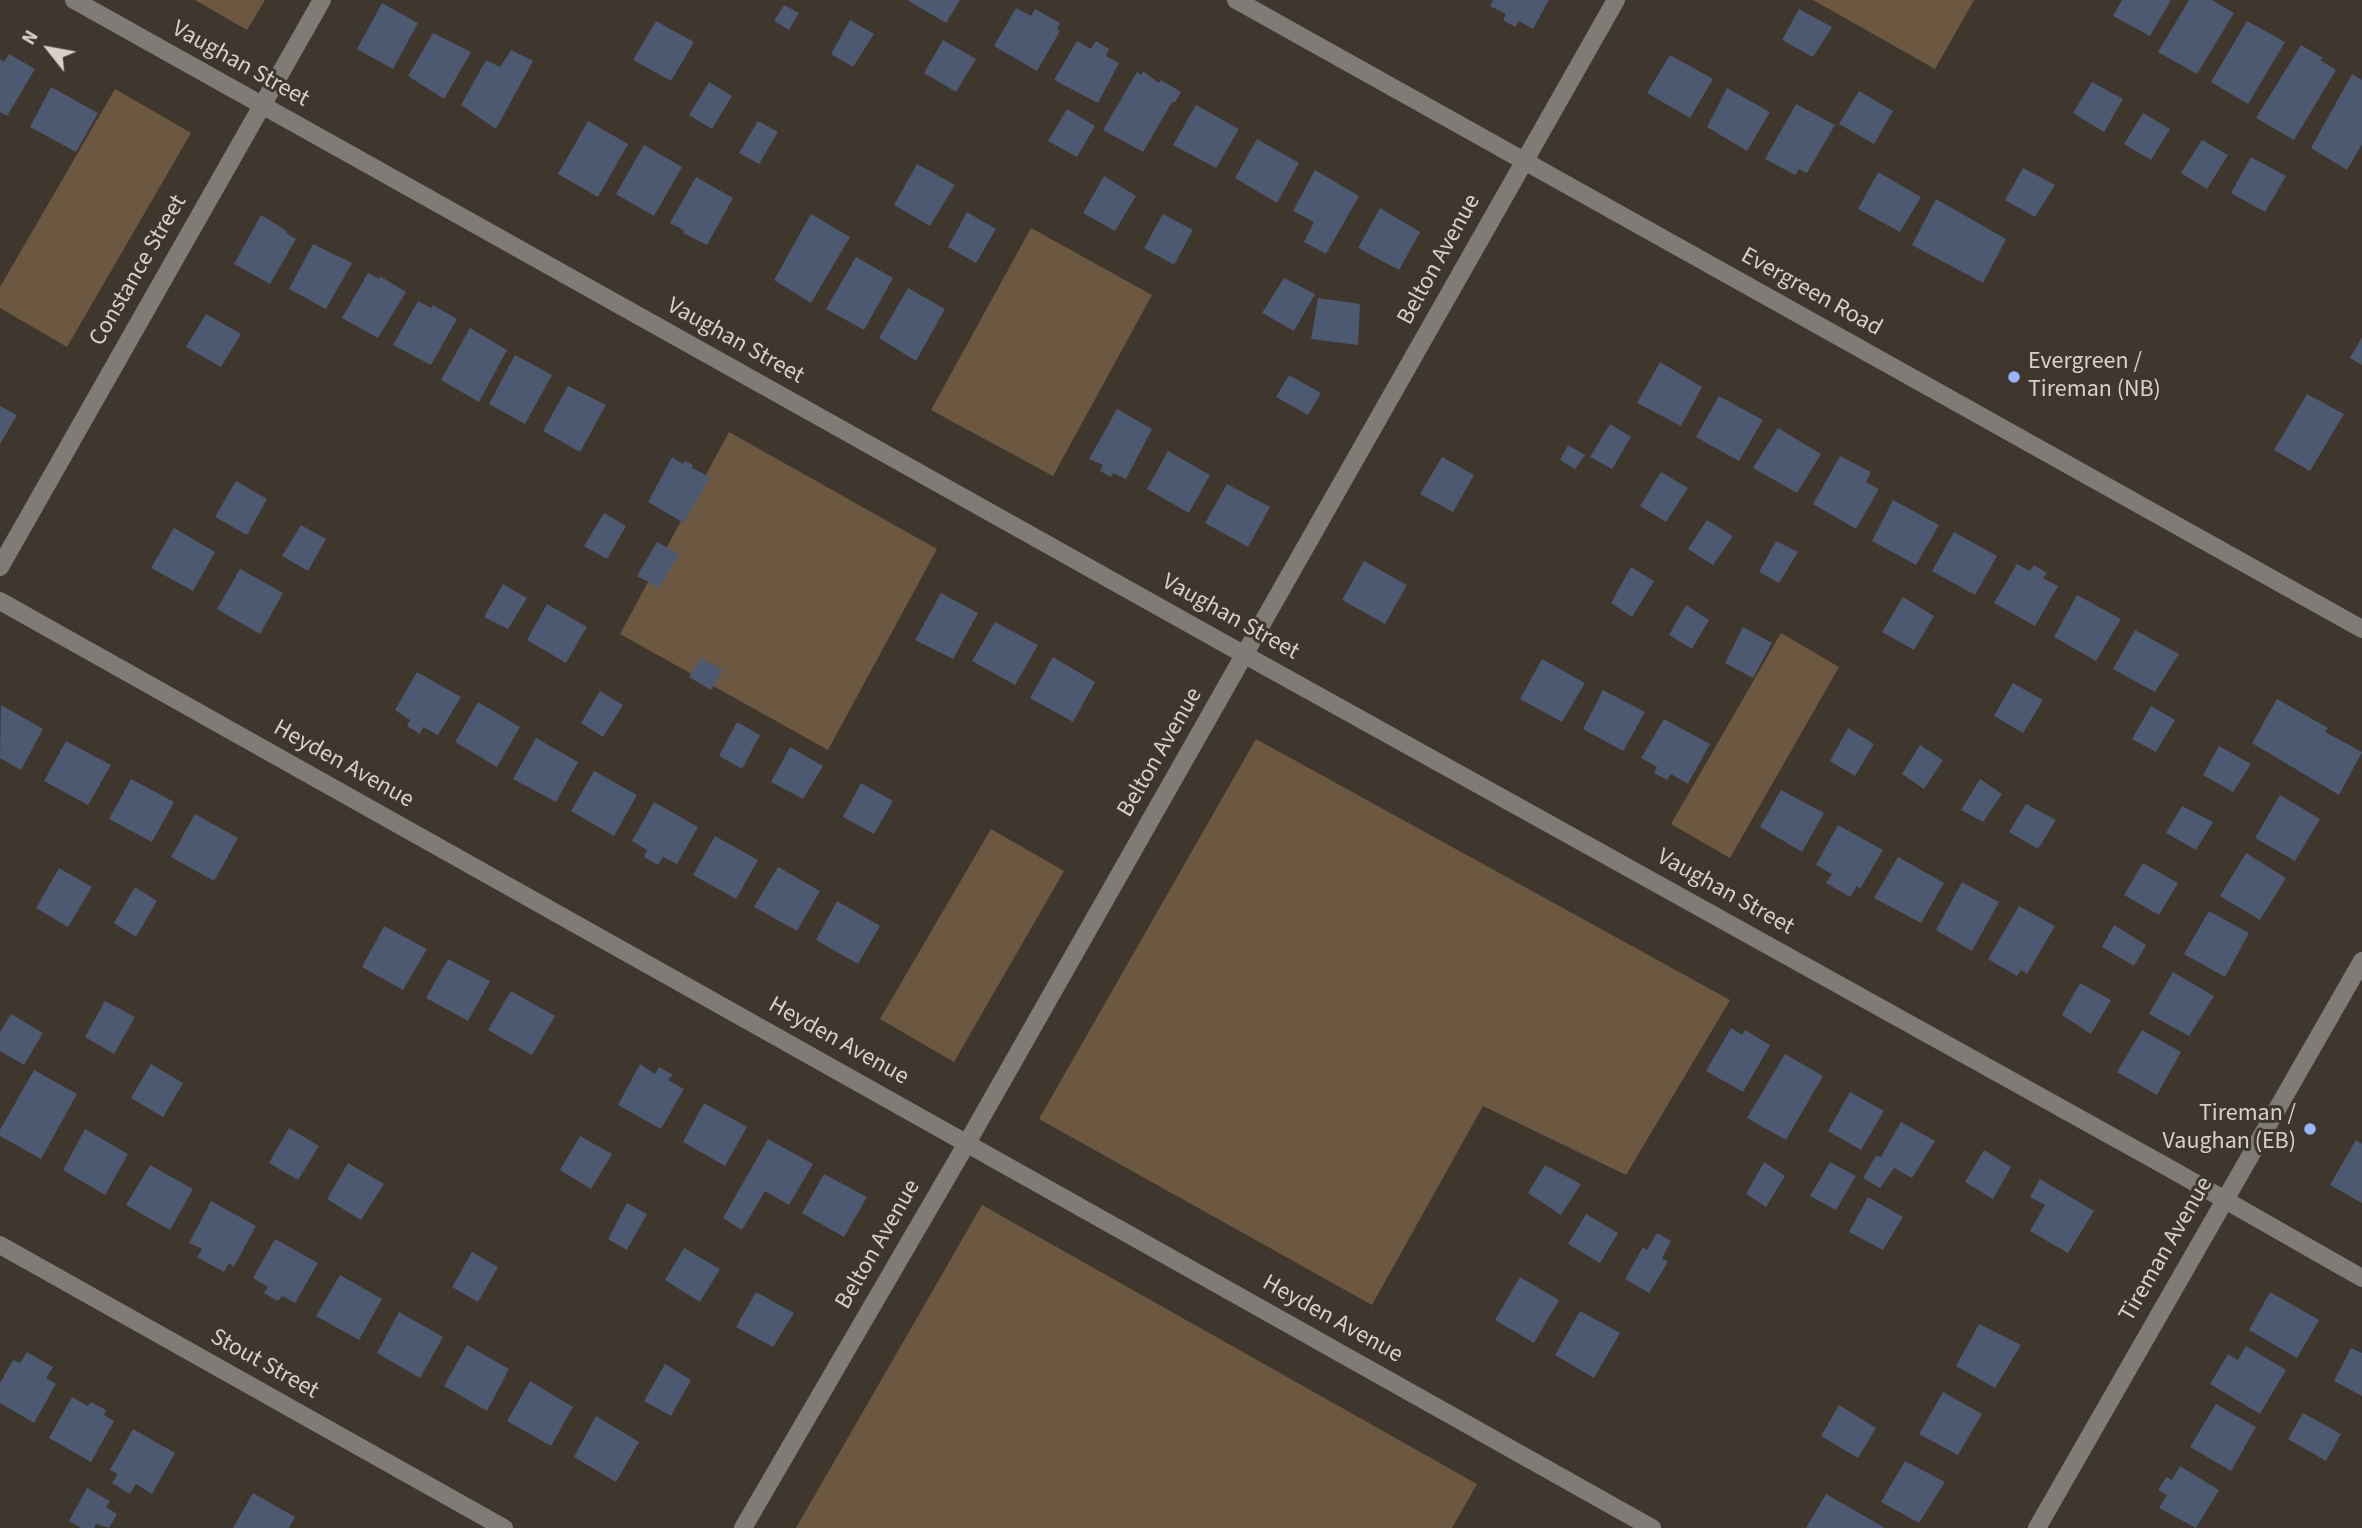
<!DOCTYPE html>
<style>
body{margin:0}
#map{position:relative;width:2362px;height:1528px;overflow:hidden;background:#3f362d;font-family:"Source Sans 3",sans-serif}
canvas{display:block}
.north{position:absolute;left:14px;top:14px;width:70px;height:70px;-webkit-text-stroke:5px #3f362d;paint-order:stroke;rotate:301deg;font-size:19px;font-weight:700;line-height:28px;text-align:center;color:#d6d1cb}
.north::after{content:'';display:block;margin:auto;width:24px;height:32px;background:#d6d1cb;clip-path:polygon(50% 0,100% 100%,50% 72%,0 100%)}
</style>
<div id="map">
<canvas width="2362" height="1528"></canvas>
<div class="north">N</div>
</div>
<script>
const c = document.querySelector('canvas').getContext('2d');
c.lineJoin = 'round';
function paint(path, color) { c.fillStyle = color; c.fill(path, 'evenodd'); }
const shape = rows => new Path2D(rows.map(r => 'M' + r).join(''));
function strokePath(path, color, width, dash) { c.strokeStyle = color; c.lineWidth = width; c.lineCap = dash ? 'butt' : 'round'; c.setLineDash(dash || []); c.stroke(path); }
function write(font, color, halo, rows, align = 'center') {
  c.font = font + ' "Source Sans 3",sans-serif'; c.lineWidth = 6; c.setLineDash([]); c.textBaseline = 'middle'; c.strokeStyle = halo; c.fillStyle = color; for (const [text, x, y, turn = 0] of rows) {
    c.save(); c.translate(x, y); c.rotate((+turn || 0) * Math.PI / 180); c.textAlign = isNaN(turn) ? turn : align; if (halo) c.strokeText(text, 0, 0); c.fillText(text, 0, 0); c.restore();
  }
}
paint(shape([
 [195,0,265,0,247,30],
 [1813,0,1974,0,1935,69],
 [115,89,191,133,67,347,0,308,0,287],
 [1031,228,1152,295,1053,476,931,410],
 [729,432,937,549,828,750,620,634],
 [1781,633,1839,667,1730,858,1671,824],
 [1256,739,1730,1000,1626,1175,1483,1106,1372,1305,1039,1119],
 [991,829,1064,871,954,1062,880,1019],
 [982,1205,1477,1484,1452,1528,796,1528]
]), '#6c5841');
paint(shape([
 [907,0,960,0,946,23],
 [1493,0,1549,0,1533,29,1519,21,1515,27,1503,20,1506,14,1490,6],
 [2122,0,2171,0,2150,36,2113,16],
 [2189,0,2212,0,2234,13,2197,74,2158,52],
 [382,3,418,23,393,69,357,49],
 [784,5,799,13,789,30,774,21],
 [1016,8,1031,16,1035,9,1060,23,1057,29,1060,31,1037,71,994,46],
 [1799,9,1832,27,1813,57,1782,40],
 [850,20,874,34,853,67,831,54],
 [656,21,694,42,671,81,633,60],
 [2247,21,2285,42,2248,104,2211,82],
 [433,33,471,52,444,99,408,76],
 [943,40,976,59,956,92,924,73],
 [1077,41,1091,49,1096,41,1109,49,1106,56,1119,63,1098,103,1054,80],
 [2301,45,2323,58,2320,60,2336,70,2294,140,2256,118],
 [511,50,533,61,496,129,461,105,486,60,500,67],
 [9,54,35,69,7,116,0,112,0,59,4,62],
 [1670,55,1713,79,1690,118,1647,93],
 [1143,71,1159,83,1161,80,1181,92,1175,102,1172,102,1143,152,1103,130,1137,72,1141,75],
 [2352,74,2362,80,2362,144,2347,170,2311,148],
 [709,82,732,96,712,129,689,115],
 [2092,82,2123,99,2104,132,2073,113],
 [51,87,98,113,76,152,30,127],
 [1727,88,1770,112,1747,151,1707,127],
 [1859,91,1893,111,1874,144,1839,124],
 [1796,104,1835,125,1807,173,1799,169,1795,175,1765,159],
 [1196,105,1239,129,1216,168,1173,145],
 [1067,109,1095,126,1077,157,1048,141],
 [2143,113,2170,129,2151,160,2124,144],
 [588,121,628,144,598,197,558,174],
 [758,121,778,132,759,164,739,153],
 [1257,139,1299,163,1277,203,1235,178],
 [2202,140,2228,155,2207,189,2181,173],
 [644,145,682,167,654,216,616,194],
 [2251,157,2286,176,2265,212,2231,193],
 [917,164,955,185,930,226,894,205],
 [2023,168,2055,185,2035,217,2005,200],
 [1315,170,1359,196,1326,254,1304,242,1314,222,1293,211],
 [1878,172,1921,197,1900,232,1858,209],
 [1104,176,1136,196,1115,231,1083,213],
 [696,177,733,198,707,245,683,233,684,230,670,223],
 [1936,199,2006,239,1983,283,1912,245],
 [1380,208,1420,232,1399,270,1358,248],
 [967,212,996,229,976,263,948,247],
 [811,214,850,237,811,303,774,280],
 [1163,214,1193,230,1174,265,1144,248],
 [261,215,287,231,286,233,296,239,270,284,234,264],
 [313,244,352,263,326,309,289,289],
 [856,257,893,278,864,330,826,309],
 [368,273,379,279,380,276,406,292,378,338,342,318],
 [1284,278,1315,294,1294,331,1262,313],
 [908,288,945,309,916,361,879,338],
 [1318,298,1360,304,1358,345,1311,339],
 [418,301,431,308,433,305,457,319,431,365,393,345],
 [206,314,241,334,221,367,186,347],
 [470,328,507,350,479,402,441,380],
 [2362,337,2362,365,2350,358],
 [515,355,552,375,525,424,489,404],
 [1660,362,1702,387,1681,426,1637,403],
 [1289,375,1321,393,1308,415,1276,397],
 [568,386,606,405,580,452,543,431],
 [2307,394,2344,414,2310,471,2274,450],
 [1719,396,1763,420,1739,461,1696,437],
 [0,406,17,415,0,444],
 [1117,409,1152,429,1126,479,1113,473,1111,477,1100,471,1103,465,1089,459],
 [1610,424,1631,437,1612,469,1590,457],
 [1778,428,1821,454,1797,493,1753,468],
 [1568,445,1585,455,1575,469,1560,460],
 [1168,451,1210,475,1189,513,1147,489],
 [1840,456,1871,472,1866,482,1879,489,1856,529,1813,504],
 [672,457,683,464,685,461,693,465,692,468,710,477,684,523,648,502],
 [1442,457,1474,475,1453,512,1420,494],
 [1661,472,1688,488,1666,522,1640,506],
 [236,481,267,499,247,535,215,517],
 [1227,484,1270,507,1248,547,1205,523],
 [1893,500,1939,525,1916,565,1872,541],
 [604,513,626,526,607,559,584,546],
 [1707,520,1733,536,1713,565,1688,549],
 [301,525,326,539,308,571,282,556],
 [174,528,215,552,193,591,151,568],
 [1954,532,1997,556,1975,595,1932,571],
 [1776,541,1798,552,1779,583,1759,572],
 [657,542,679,554,659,588,637,576],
 [1364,561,1407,585,1385,624,1342,600],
 [2017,564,2030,571,2034,565,2047,573,2043,578,2058,586,2035,626,1994,603],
 [1631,567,1654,581,1632,617,1611,603],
 [240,569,283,593,260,634,217,609],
 [503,584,527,598,508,629,484,617],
 [941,593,978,613,953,659,915,640],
 [2077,595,2121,619,2096,661,2054,637],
 [1903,597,1934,616,1914,650,1882,632],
 [547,604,587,627,566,663,527,640],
 [1686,605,1709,620,1692,649,1669,635],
 [995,622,1038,645,1015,685,972,661],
 [1743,627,1772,643,1753,678,1725,663],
 [2135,630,2179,654,2155,692,2113,669],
 [1053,657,1095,682,1073,722,1030,698],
 [701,658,723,670,711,690,689,677],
 [1542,659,1585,683,1562,722,1520,699],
 [417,672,461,697,438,735,423,727,420,734,407,726,410,720,395,710],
 [2013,683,2043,700,2023,733,1994,716],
 [1603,690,1645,712,1623,751,1583,729],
 [600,691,623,705,603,737,581,723],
 [2277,699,2328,728,2325,732,2362,752,2339,795,2252,743],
 [478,702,520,727,497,767,455,742],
 [1,705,43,729,21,770,0,758],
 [2151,706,2175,720,2156,752,2132,739],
 [1664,719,1710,744,1688,784,1671,774,1667,780,1654,773,1657,767,1641,758],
 [737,722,760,735,742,769,719,756],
 [1848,728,1874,744,1855,776,1830,761],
 [536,738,578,762,556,802,513,779],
 [66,741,111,765,88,805,44,781],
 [1920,745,1943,760,1924,789,1902,774],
 [2219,746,2251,764,2233,792,2203,775],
 [790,747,823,766,803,799,771,782],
 [594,771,637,795,614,836,571,811],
 [131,779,174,802,152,842,109,819],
 [1980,779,2002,794,1983,822,1961,810],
 [861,783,893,801,874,834,843,817],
 [1781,790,1824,813,1802,852,1760,827],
 [2280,795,2320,819,2295,861,2255,838],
 [654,802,698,827,677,864,663,857,658,865,644,857,647,850,632,841],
 [2026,804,2056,820,2038,849,2009,832],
 [2182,806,2213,822,2196,850,2166,833],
 [195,814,238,838,214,881,171,857],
 [1838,825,1883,850,1860,889,1857,886,1850,897,1826,883,1832,874,1816,865],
 [715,836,758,860,736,899,693,875],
 [2246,853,2286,878,2260,920,2220,896],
 [1898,857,1944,883,1921,923,1874,898],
 [2143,863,2178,883,2159,915,2124,895],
 [778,867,820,891,797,931,754,907],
 [59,868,92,887,68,927,36,908],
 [1962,882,1999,902,1972,951,1936,930],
 [135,887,157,901,136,937,114,923],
 [837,901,880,926,858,964,816,940],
 [2019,906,2055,926,2027,974,2021,970,2017,976,1988,959],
 [2209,911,2249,933,2225,977,2184,954],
 [2114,925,2146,945,2134,966,2102,947],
 [384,926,427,949,403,990,362,967],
 [448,959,490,981,468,1021,426,998],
 [2173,972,2214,996,2189,1036,2149,1014],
 [2080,983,2111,1000,2091,1034,2062,1015],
 [511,991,555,1016,532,1055,488,1030],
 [105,1001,135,1017,114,1054,85,1037],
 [11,1014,43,1033,24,1065,0,1051,0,1032],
 [1731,1028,1742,1035,1745,1030,1770,1045,1743,1092,1706,1071],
 [2142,1030,2181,1052,2157,1095,2117,1072],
 [1785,1054,1823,1076,1786,1140,1747,1118],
 [151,1064,183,1083,163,1117,131,1098],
 [640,1064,655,1074,659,1067,673,1075,668,1080,684,1089,661,1129,618,1105],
 [34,1070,77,1094,41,1159,0,1136,0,1130],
 [1850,1092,1884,1111,1861,1150,1828,1131],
 [704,1103,747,1127,725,1166,683,1142],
 [1901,1122,1935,1141,1912,1178,1894,1168,1880,1188,1863,1178,1876,1156,1881,1157],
 [289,1128,319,1146,298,1180,269,1163],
 [85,1129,128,1154,105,1195,63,1170],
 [580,1136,612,1154,591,1189,560,1170],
 [768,1139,813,1164,789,1205,765,1191,742,1230,723,1218],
 [2356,1140,2362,1144,2362,1203,2330,1185],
 [1984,1150,2011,1167,1993,1199,1965,1182],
 [1764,1162,1785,1176,1766,1207,1746,1194],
 [1830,1162,1856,1176,1836,1210,1810,1196],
 [348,1163,384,1184,361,1220,327,1199],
 [150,1165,193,1189,170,1230,126,1205],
 [1545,1165,1581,1184,1561,1215,1528,1193],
 [824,1174,867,1197,844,1237,802,1213],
 [2040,1179,2094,1211,2068,1253,2030,1231,2045,1205,2030,1197],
 [1868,1197,1903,1217,1883,1250,1849,1232],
 [211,1201,256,1226,234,1267,229,1263,224,1272,197,1257,202,1249,189,1243],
 [627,1203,647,1214,627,1250,608,1239],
 [1586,1214,1618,1233,1600,1263,1568,1244],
 [1657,1233,1671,1241,1662,1258,1668,1262,1649,1293,1625,1279,1643,1247,1647,1250],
 [275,1239,318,1263,295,1303,282,1296,278,1301,264,1293,268,1287,253,1278],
 [684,1248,720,1269,700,1302,665,1280],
 [472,1252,498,1267,478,1302,452,1287],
 [340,1275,382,1299,359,1340,316,1316],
 [1520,1277,1559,1300,1534,1343,1495,1320],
 [756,1292,794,1313,773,1347,736,1327],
 [2270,1292,2319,1320,2297,1358,2249,1330],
 [1580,1311,1620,1333,1594,1378,1555,1355],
 [399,1312,443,1337,420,1378,377,1353],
 [1979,1324,2021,1345,1995,1388,1956,1366],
 [467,1345,509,1369,487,1411,444,1386],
 [2246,1346,2286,1370,2260,1414,2210,1384,2228,1354,2238,1360],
 [2351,1348,2362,1353,2362,1396,2334,1381],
 [27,1352,53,1367,46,1378,56,1384,34,1423,0,1403,0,1383,13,1360,20,1363],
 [665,1364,691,1380,671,1416,644,1401],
 [530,1381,573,1407,551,1446,507,1421],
 [1943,1392,1982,1414,1958,1455,1919,1434],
 [72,1397,88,1406,91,1402,106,1410,104,1415,114,1421,91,1462,49,1438],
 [2216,1404,2256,1427,2231,1471,2190,1447],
 [1839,1405,1876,1428,1858,1458,1821,1436],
 [2303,1413,2341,1434,2326,1461,2288,1439],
 [596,1416,639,1442,616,1482,574,1457],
 [133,1429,175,1453,152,1494,136,1484,130,1494,112,1483,118,1474,110,1470],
 [1905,1461,1945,1482,1919,1523,1881,1502],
 [2180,1466,2219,1490,2196,1528,2159,1508,2167,1495,2158,1490,2166,1477,2172,1480],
 [87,1488,110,1501,106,1507,117,1514,109,1528,96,1524,94,1528,81,1528,69,1521],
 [253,1493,295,1517,289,1528,233,1528],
 [1826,1494,1885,1528,1806,1528]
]), '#4d5871');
strokePath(shape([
 [74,0,1245,655,2169,1168,2362,1278],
 [1236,0,2362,629],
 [0,567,322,0],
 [0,601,1652,1528],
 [0,1245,504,1528],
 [743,1528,967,1143,1616,0],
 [2037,1528,2362,961]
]), '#7f7b76', 18);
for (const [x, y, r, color] of [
 [2014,377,7,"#99b5fd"],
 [2310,1129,7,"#99b5fd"]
]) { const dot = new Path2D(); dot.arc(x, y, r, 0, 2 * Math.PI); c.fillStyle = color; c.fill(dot); strokePath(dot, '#3f362d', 2.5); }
write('24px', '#d6d1cb', '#3f362d', [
 ["Vaughan Street",240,65,29],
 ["Belton Avenue",1440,260,-61],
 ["Constance Street",139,271,-60],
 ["Evergreen Road",1811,293,29],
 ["Vaughan Street",735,342,29],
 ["Vaughan Street",1230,618,29],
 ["Belton Avenue",1161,753,-60],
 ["Heyden Avenue",343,765,29],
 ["Vaughan Street",1725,893,29],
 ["Heyden Avenue",838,1042,29],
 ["Belton Avenue",879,1245,-60],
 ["Tireman Avenue",2167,1250,-60],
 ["Heyden Avenue",1332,1320,29],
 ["Stout Street",264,1365,29]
]);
write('24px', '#d6d1cb', '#3f362d', [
 ["Evergreen /",2028,363],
 ["Tireman (NB)",2028,391],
 ["Tireman /",2296,1115,"right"],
 ["Vaughan (EB)",2296,1143,"right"]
], 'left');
</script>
